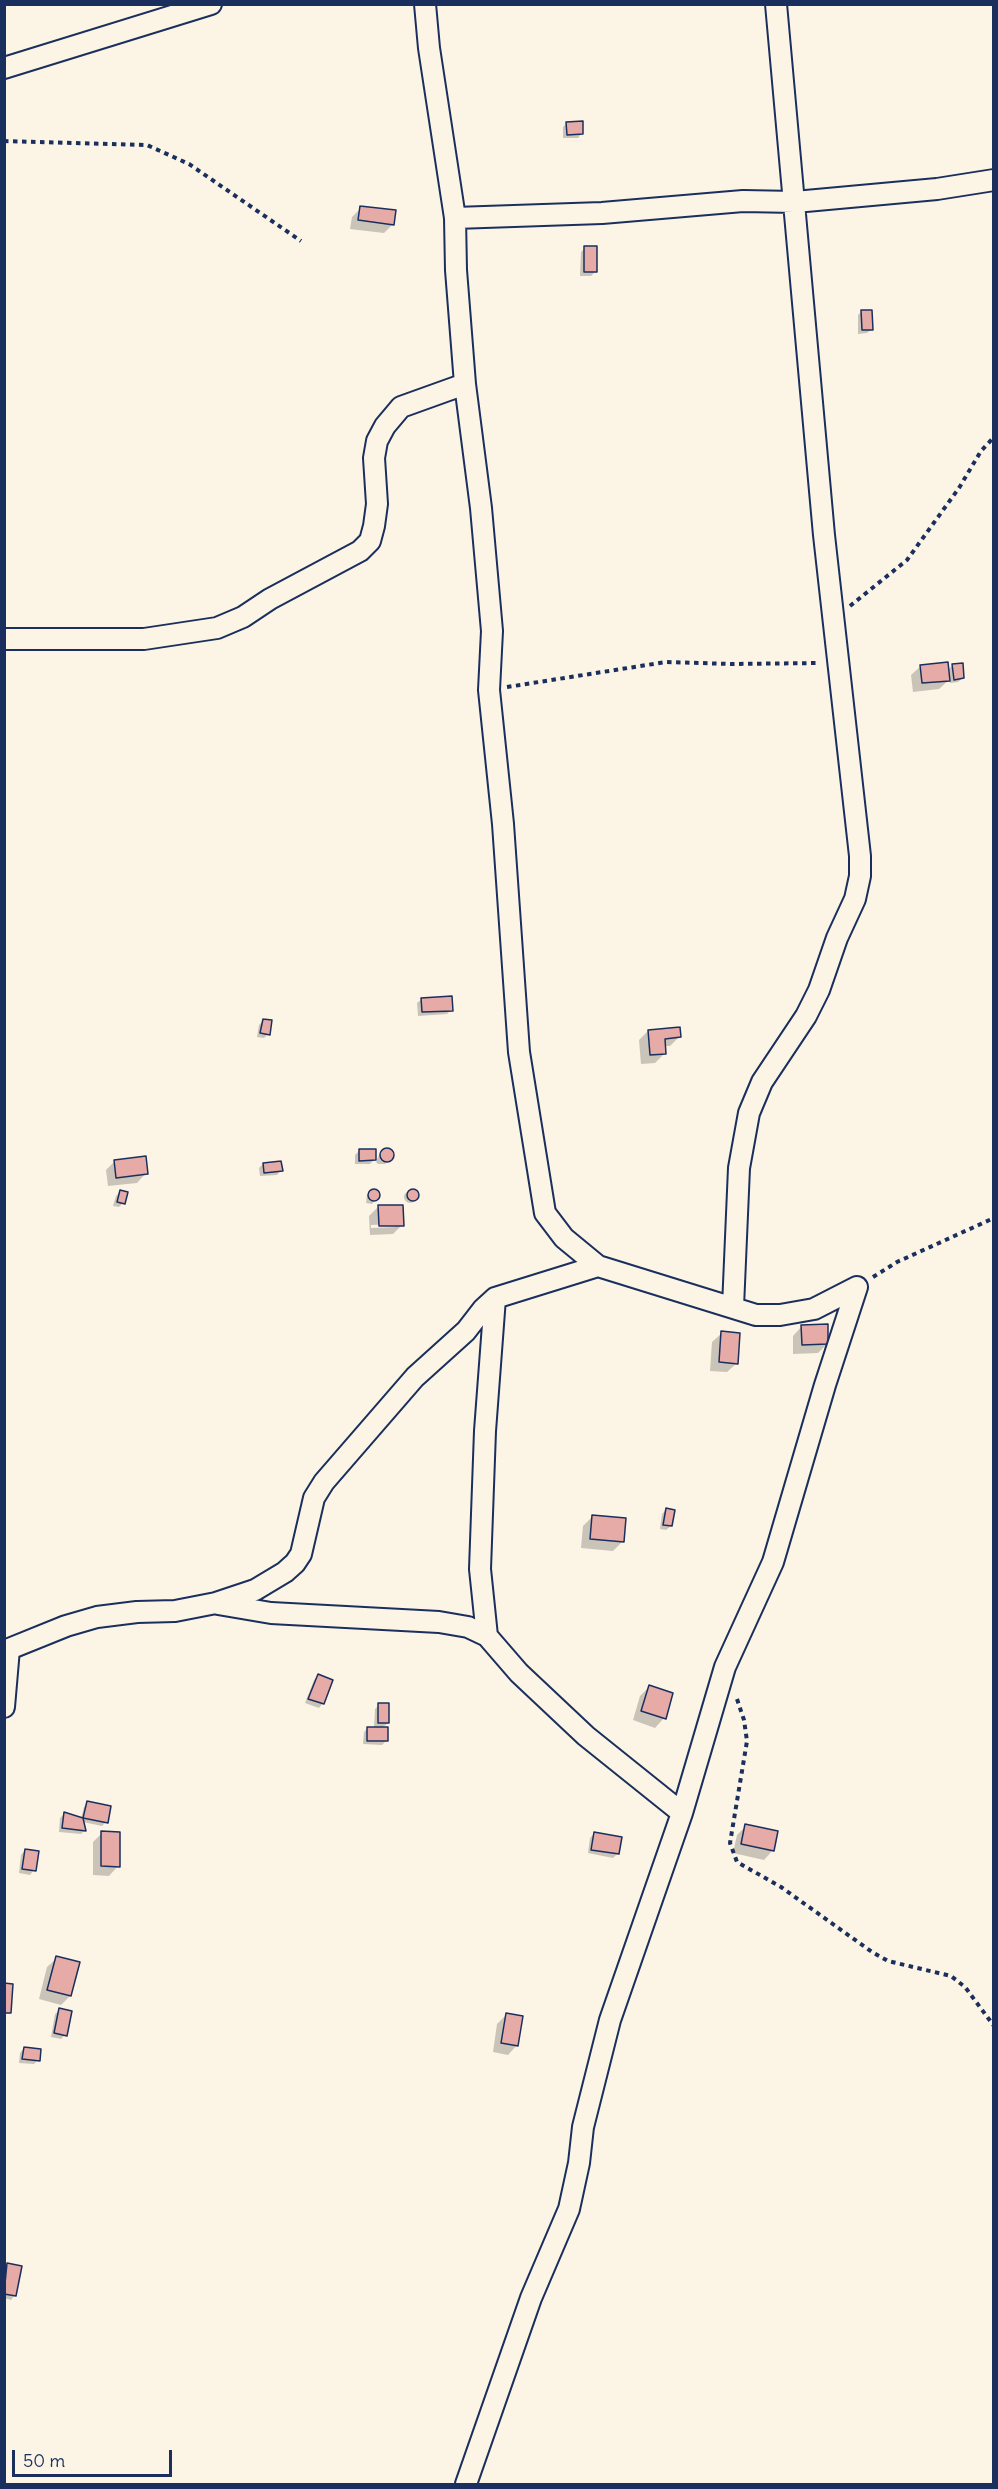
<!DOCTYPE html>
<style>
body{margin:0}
#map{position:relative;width:998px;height:2489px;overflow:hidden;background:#fcf5e5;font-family:Delius,sans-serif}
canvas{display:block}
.frame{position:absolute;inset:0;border:6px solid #1b2f5e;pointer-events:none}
.scale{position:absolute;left:12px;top:2450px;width:160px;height:27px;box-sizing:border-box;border:3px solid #1b2f5e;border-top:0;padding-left:8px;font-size:18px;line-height:21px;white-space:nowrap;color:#1b2f5e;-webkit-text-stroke:4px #fcf5e5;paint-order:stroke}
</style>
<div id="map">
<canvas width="998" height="2489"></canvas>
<div class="frame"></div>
<div class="scale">50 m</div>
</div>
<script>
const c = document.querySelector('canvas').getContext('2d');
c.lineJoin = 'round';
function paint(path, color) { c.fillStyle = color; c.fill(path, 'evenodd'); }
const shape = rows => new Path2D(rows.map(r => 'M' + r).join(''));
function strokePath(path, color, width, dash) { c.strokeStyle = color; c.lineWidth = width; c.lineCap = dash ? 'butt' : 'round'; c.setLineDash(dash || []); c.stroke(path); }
paint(shape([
 [567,123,582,133,578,138,563,138,563,127],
 [361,208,393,224,384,233,350,229,352,217],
 [585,248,595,272,591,276,580,276,581,252],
 [862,311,872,329,867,333,858,334,858,315],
 [953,665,963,678,958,682,950,683,950,679,939,689,913,692,911,675,921,666,947,671],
 [422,999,451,1010,447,1014,418,1016,417,1003],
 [263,1021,268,1034,264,1038,257,1037,259,1025],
 [648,1031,679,1037,670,1046,664,1046,665,1053,655,1063,641,1064,639,1040],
 [383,1150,390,1151,392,1157,385,1164,378,1164,376,1162,379,1155],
 [359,1151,374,1160,370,1164,355,1164,355,1155],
 [115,1161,146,1173,137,1183,108,1186,106,1170],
 [263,1164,281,1170,277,1175,260,1176,259,1168],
 '404 1197a6 6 0 1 1 12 0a6 6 0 1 1-12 0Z',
 [371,1191,378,1193,376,1199,372,1204,366,1203,367,1195],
 [120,1192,123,1203,119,1207,113,1206,116,1196],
 [378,1207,402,1225,393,1234,370,1235,369,1216],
 [395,1224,395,1227,371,1228,371,1225],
 [802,1326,827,1344,818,1353,793,1354,793,1336],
 [722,1333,737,1363,727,1372,710,1371,712,1342],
 [666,1510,671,1526,666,1530,660,1529,662,1514],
 [593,1516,622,1542,613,1551,581,1548,583,1526],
 [318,1676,323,1703,319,1708,305,1703,314,1680],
 [649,1687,664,1718,655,1728,633,1720,640,1696],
 [379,1705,388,1723,382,1728,386,1741,382,1745,363,1744,364,1732,368,1728,374,1728,375,1709],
 [88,1803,106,1822,102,1826,83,1822,85,1830,81,1834,59,1832,60,1818,64,1814,81,1819,84,1807],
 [746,1826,773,1850,764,1860,733,1853,737,1835],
 [102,1833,118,1866,109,1876,93,1875,93,1842],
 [594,1834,618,1853,613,1858,588,1853,590,1838],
 [25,1850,34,1870,30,1875,19,1873,21,1855],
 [57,1958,70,1996,61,2005,39,1999,47,1967],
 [60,2010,65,2035,61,2039,51,2037,55,2014],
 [506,2015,517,2045,508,2055,493,2052,497,2024],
 [24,2048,38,2060,34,2064,19,2063,20,2053],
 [8,2265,15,2295,11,2300,4,2298,4,2268]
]), '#0003');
const building = shape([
 [583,121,583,134,567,135,566,122,583,121],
 [360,206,396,210,394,225,358,220,360,206],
 [584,246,597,246,597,272,584,272,584,246],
 [861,310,872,310,873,330,862,330,861,310],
 [948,662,950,681,922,683,920,665,948,662],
 [963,663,964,678,954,680,952,664,963,663],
 [452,996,453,1011,422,1012,421,998,452,996],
 [263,1019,272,1020,270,1035,260,1033,263,1019],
 [680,1027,681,1037,665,1039,666,1054,650,1055,648,1030,680,1027],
 '380 1155a7 7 0 1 1 14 0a7 7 0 1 1-14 0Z',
 [359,1149,376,1149,376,1160,359,1161,359,1149],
 [146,1156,148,1174,116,1178,114,1160,146,1156],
 [281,1161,283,1171,264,1173,263,1163,281,1161],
 '407 1195a6 6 0 1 1 12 0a6 6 0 1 1-12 0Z',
 '368 1195a6 6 0 1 1 12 0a6 6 0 1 1-12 0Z',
 [120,1190,128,1192,125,1204,117,1202,120,1190],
 [378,1205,403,1205,404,1226,379,1226,378,1205],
 [828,1324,828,1344,802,1345,801,1325,828,1324],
 [721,1331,740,1333,738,1364,719,1362,721,1331],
 [666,1508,675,1510,672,1526,663,1525,666,1508],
 [592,1515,626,1518,624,1542,590,1539,592,1515],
 [318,1674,333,1680,324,1704,308,1699,318,1674],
 [649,1685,673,1693,666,1719,641,1711,649,1685],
 [378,1703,389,1703,389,1723,378,1723,378,1703],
 [367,1727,388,1727,388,1741,367,1741,367,1727],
 [87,1801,111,1806,108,1823,83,1818,87,1801],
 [64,1812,83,1818,86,1831,62,1828,64,1812],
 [745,1824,778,1831,774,1851,741,1844,745,1824],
 [101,1831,120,1832,120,1867,101,1866,101,1831],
 [594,1832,622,1837,619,1854,591,1850,594,1832],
 [25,1849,39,1851,36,1871,22,1869,25,1849],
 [56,1956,80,1962,71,1996,47,1990,56,1956],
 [4,1983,13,1984,11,2013,4,2013,4,1983],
 [59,2008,72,2011,67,2036,54,2033,59,2008],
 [506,2013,523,2016,518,2046,501,2043,506,2013],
 [24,2047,41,2049,40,2061,22,2059,24,2047],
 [7,2263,22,2266,16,2296,4,2294,7,2263]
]);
paint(building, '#e6aba6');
strokePath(building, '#1b2f5e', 1.5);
const street = shape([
 [425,4,429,48,455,218,456,270,465,384,481,508,492,631,489,690,503,824,519,1052,545,1213,564,1238,598,1266,756,1315,780,1315,814,1309,857,1287],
 [4,68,211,4],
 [455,218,602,213,743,201,795,202,937,189,994,180],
 [4,639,144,639,217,628,243,617,270,599,360,551,370,541,374,526,377,504,374,458,377,441,385,426,401,407,465,384],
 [733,1307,739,1168,749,1113,762,1082,806,1016,819,990,837,938,855,899,860,876,860,856,824,535,776,4],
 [218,1604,271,1613,439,1622,468,1627,487,1636,519,1673,586,1736,682,1813],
 [487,1636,480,1569,485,1431,495,1298],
 [4,1651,66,1626,97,1617,137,1612,175,1611,216,1603,255,1590,285,1572,295,1563,301,1554,314,1498,324,1482,415,1377,466,1331,483,1309,495,1298,598,1266],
 [4,1707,9,1649],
 [466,2484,531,2298,569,2209,579,2163,583,2127,610,2020,682,1813,725,1667,773,1562,825,1385,857,1287]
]);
strokePath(street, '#1b2f5e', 24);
strokePath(shape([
 [4,141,147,145,189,164,301,241],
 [850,606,907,560,959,488,981,451,994,437],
 [507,687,666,662,732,664,819,663],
 [873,1277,897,1262,994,1218],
 [737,1699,744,1720,747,1741,730,1843,737,1862,781,1887,872,1952,888,1961,951,1976,965,1987,994,2026]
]), '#1b2f5e', 4, [4.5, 4.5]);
strokePath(street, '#fcf5e5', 20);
</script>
